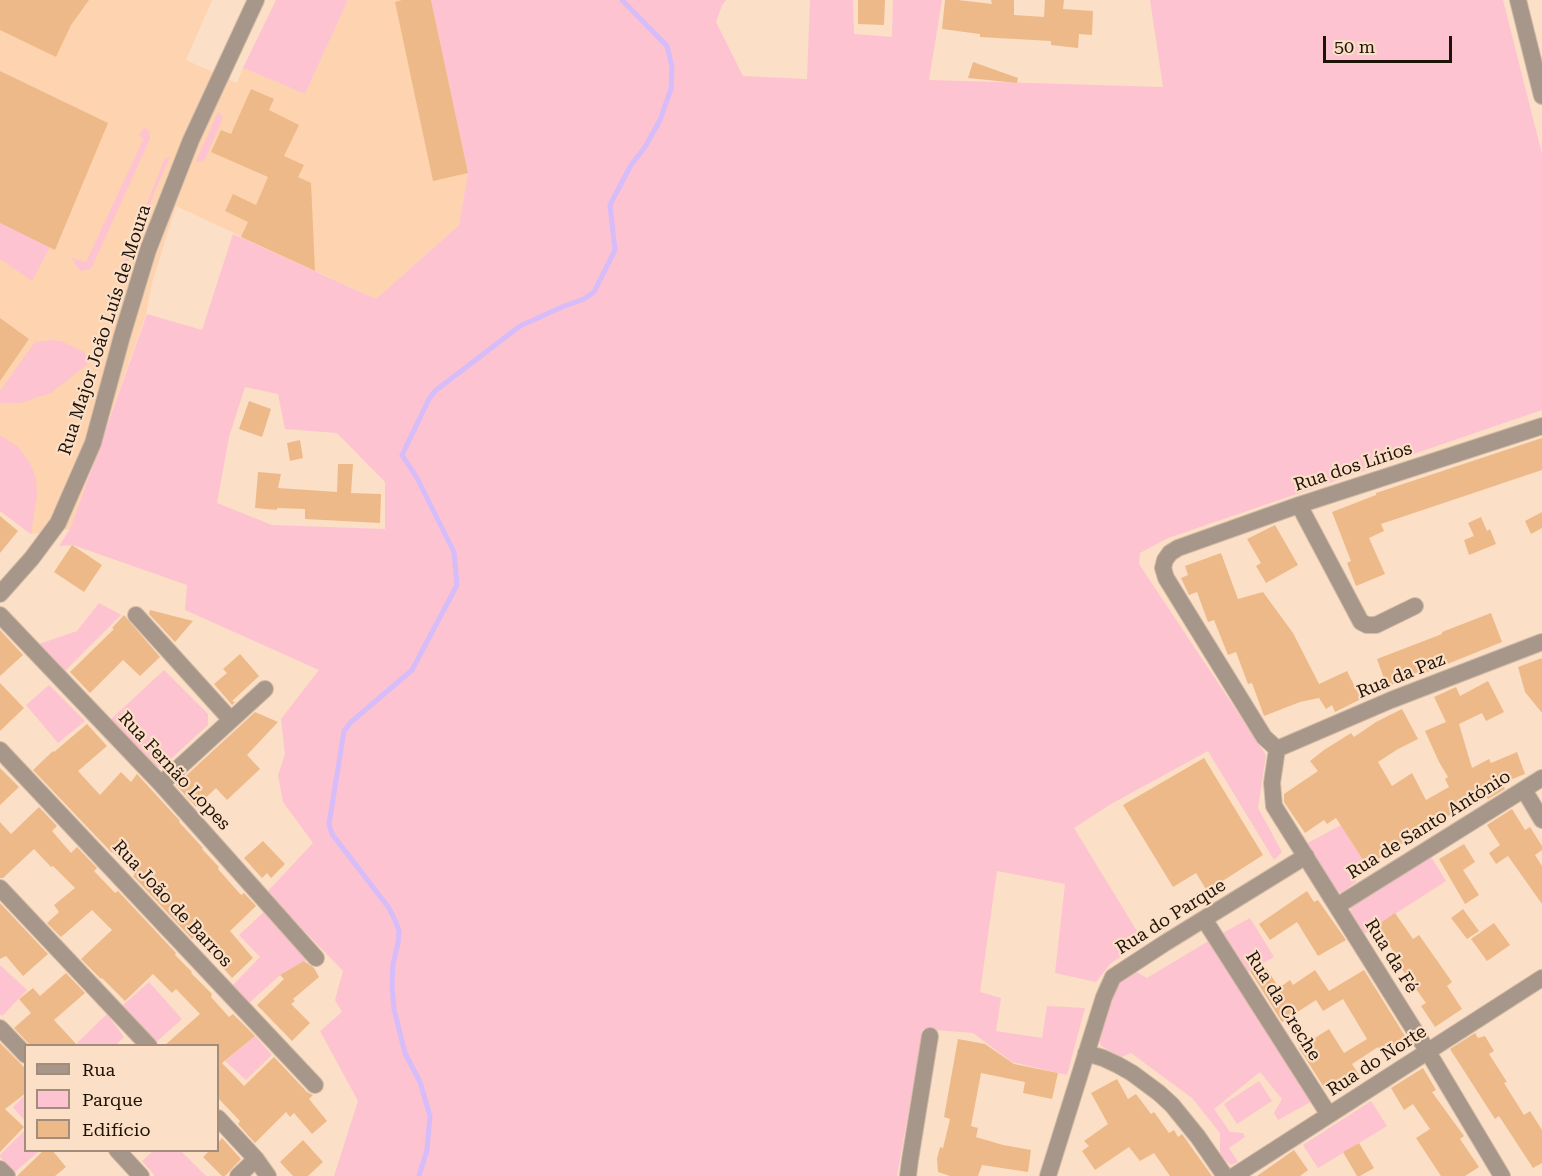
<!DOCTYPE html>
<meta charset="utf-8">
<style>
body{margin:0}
#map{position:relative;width:1542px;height:1176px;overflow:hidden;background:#fbdfc6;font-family:"Roboto Serif",serif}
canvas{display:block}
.legend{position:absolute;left:24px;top:1044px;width:195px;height:108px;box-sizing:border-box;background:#fbdfc6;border:2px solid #a38d7a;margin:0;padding:8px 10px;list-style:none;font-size:18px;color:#1f1308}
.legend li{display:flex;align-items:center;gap:12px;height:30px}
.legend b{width:30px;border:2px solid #a38d7a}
.scale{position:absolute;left:1323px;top:36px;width:129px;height:27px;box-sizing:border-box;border:3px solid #1f1308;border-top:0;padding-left:8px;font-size:18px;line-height:21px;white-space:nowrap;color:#1f1308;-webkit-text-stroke:4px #fbdfc6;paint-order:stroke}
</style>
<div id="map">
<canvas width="1542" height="1176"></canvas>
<ul class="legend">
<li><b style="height:8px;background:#a6978a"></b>Rua</li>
<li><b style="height:16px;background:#fdc3d0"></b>Parque</li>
<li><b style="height:16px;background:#eeb988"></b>Edifício</li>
</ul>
<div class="scale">50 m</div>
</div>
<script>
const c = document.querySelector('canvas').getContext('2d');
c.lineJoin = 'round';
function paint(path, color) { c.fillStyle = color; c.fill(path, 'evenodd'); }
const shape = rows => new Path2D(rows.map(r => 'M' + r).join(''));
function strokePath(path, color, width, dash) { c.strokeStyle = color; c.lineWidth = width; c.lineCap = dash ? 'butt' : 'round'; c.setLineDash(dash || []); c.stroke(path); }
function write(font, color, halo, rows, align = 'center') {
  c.font = font + ' "Roboto Serif",serif'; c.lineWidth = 4.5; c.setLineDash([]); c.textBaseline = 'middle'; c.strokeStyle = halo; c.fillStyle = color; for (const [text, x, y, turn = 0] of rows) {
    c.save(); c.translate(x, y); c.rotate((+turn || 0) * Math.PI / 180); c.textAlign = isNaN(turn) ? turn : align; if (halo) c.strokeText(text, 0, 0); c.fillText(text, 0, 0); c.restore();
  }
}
paint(shape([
 [0,0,212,0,186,60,237,83,243,68,305,94,348,0,431,0,468,173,459,225,376,299,176,206,152,283,146,314,70,529,31,534,0,511]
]), '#fdd4af');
paint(shape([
 [276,0,348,0,305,94,243,68],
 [431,0,726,0,722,5,716,22,743,76,807,79,810,0,853,0,854,34,892,37,893,0,942,0,929,80,1163,87,1150,0,1503,0,1542,154,1542,410,1168,538,1140,553,1139,564,1266,755,1258,808,1282,852,1274,860,1208,751,1111,804,1074,828,1143,941,1110,964,1096,982,1055,973,1065,884,997,871,980,992,1001,998,996,1031,1042,1038,1047,1006,1085,1008,1067,1075,1012,1062,973,1033,923,1029,897,1176,334,1176,358,1101,320,1031,342,1012,335,1000,343,971,267,892,313,843,283,802,278,775,285,754,281,719,319,670,185,610,187,585,73,545,59,546,70,529,147,314,202,330,233,234,376,299,459,225,468,173],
 [245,387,278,394,285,429,337,433,385,482,385,529,272,525,217,503,229,437],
 [218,112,223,117,222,120,205,159,202,161,199,162,196,161],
 [145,128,149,131,150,139,91,269,81,271,76,266,72,258,86,262,143,140,139,134],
 [170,157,155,191,127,264,122,283,119,284,117,279,165,158],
 [0,223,50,247,32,281,0,259],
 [51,340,61,341,84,352,90,361,84,367,51,393,20,403,0,403,0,391,35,342],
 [0,435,18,447,29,461,36,478,37,496,31,534,0,511],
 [99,603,121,615,64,672,39,644,77,631],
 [164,670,208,714,208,725,162,767,156,767,109,721],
 [49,685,85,721,58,743,26,705],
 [1341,825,1367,866,1356,875,1356,882,1341,893,1335,890,1306,844],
 [1431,857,1446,881,1364,934,1350,913,1352,905],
 [264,912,308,959,280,975,248,1004,231,987,260,957,239,935],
 [1250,918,1274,957,1245,973,1221,934],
 [1210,940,1314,1100,1278,1120,1274,1113,1282,1099,1260,1072,1214,1109,1230,1132,1243,1133,1245,1137,1229,1148,1238,1162,1231,1165,1220,1156,1220,1133,1192,1098,1131,1053,1121,1057,1101,1046,1099,1040,1117,986,1121,980,1133,970,1147,978],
 [0,965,27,990,2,1016,0,1014],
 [149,982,182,1019,155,1043,123,1005],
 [107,1014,124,1037,116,1045,80,1045,77,1043],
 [255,1036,272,1055,246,1080,225,1061],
 [1259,1081,1272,1101,1237,1124,1224,1104],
 [25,1095,25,1121,13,1107],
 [1371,1101,1387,1126,1318,1168,1303,1145],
 [25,1130,26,1150,39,1151,14,1173,0,1157,0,1155],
 [153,1151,181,1151,206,1176,155,1176,142,1161]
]), '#fdc3d0');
strokePath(shape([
 [419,1176,427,1150,430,1116,420,1082,405,1053,394,1009,392,986,393,964,398,943,399,931,395,920,389,908,332,834,329,824,344,731,351,722,412,670,457,585,454,552,417,478,402,455,429,399,435,391,520,326,562,307,584,299,594,292,615,250,610,205,631,165,645,147,660,120,671,89,672,67,667,46,622,0]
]), '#d6bcf9', 5);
paint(shape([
 [0,0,89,0,71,25,56,57,0,30],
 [402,0,431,0,468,173,433,181,395,2],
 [858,0,885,0,884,25,858,24],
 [945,0,958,0,992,4,991,0,1014,0,1014,15,1044,17,1045,0,1064,0,1063,9,1093,11,1092,35,1079,34,1078,48,1051,45,1051,41,980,37,980,34,942,29],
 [973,62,1018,78,1017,83,968,78],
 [0,71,108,123,55,250,0,223],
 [251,89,274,99,269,110,299,125,284,156,304,165,298,177,311,183,315,271,241,237,248,222,225,211,233,194,256,205,268,177,211,152,221,130,231,134],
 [0,318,29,339,0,381],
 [249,401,271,409,262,437,239,429],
 [1542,438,1542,470,1381,524,1384,531,1369,538,1385,574,1356,586,1347,563,1351,561,1332,512,1376,495,1376,493],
 [300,440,303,458,290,461,287,443],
 [338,464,353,464,351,493,381,494,380,523,305,519,305,509,277,508,277,510,255,508,258,472,281,474,278,488,337,492],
 [1542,512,1542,528,1531,534,1525,521],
 [0,516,18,531,0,553],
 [1481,517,1487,531,1490,529,1496,544,1469,555,1464,540,1474,536,1468,523],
 [1275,525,1298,565,1266,583,1256,566,1261,563,1247,539],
 [72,545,102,565,84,592,54,572],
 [1221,553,1238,599,1263,592,1293,633,1319,684,1347,671,1361,699,1335,712,1332,705,1326,709,1319,698,1300,702,1264,716,1252,683,1248,684,1236,652,1228,655,1214,620,1208,622,1197,592,1189,595,1181,578,1188,575,1185,566],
 [150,610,193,621,175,642,149,614],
 [1491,613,1502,642,1420,675,1418,672,1387,687,1377,659,1442,634,1442,632],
 [124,615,160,657,140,676,123,660,90,693,70,672,114,629,112,628],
 [0,630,23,655,0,676],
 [240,654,259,676,232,701,235,702,232,705,214,684,227,673,223,669],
 [1542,658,1542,713,1525,692,1518,667],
 [1488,681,1504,712,1486,721,1482,713,1459,724,1472,768,1489,759,1491,763,1517,752,1525,774,1502,783,1505,789,1488,799,1486,796,1461,809,1430,826,1367,866,1336,818,1327,824,1324,820,1305,833,1284,802,1284,794,1318,771,1310,761,1324,750,1351,733,1354,737,1376,722,1402,709,1418,739,1398,749,1378,762,1392,786,1412,773,1426,800,1449,787,1445,779,1448,777,1439,762,1425,731,1446,722,1434,697,1456,687,1460,696],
 [0,683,24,708,0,731],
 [255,712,278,722,247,755,260,769,227,800,216,788,196,807,176,785],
 [87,724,107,746,78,771,100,795,121,772,131,782,137,774,180,821,179,822,203,848,202,849,219,867,218,869,241,895,244,893,256,906,230,931,253,958,232,978,195,936,192,939,133,876,135,875,113,852,112,853,33,770,53,751,54,752],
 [1204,758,1263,855,1207,891,1196,873,1173,887,1123,805],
 [0,768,19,787,0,805],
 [39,807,57,826,52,831,71,853,77,847,97,868,94,871,115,893,118,891,176,953,175,955,192,972,191,973,212,994,211,997,229,1017,233,1014,255,1036,222,1063,244,1086,274,1057,307,1092,313,1095,309,1099,327,1121,312,1134,294,1113,290,1117,286,1112,255,1143,238,1124,240,1121,218,1098,218,1046,164,1046,200,1014,176,989,172,993,153,974,125,1001,102,978,101,979,81,959,112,930,92,910,61,937,47,923,59,912,54,905,75,888,53,866,51,867,34,849,3,878,0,878,0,822,11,834],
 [1512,809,1525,830,1530,827,1542,846,1542,850,1535,855,1542,866,1542,904,1508,856,1496,864,1489,853,1500,845,1487,825],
 [263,841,285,864,271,878,267,873,262,878,244,858],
 [1464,844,1475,862,1463,870,1479,895,1465,904,1439,859],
 [1307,891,1314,902,1318,900,1346,940,1318,956,1297,922,1270,940,1259,924],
 [0,903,48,954,23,976,6,956,0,959],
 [1463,909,1479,931,1467,939,1451,918],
 [1395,913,1413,939,1419,935,1436,959,1452,982,1447,986,1462,1009,1435,1027,1421,1006,1426,1003,1391,954,1394,952,1376,926],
 [1494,923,1510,945,1487,961,1471,939],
 [304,961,314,968,319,977,293,999,295,1001,291,1004,310,1023,292,1041,257,1005,284,979,280,975],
 [1263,963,1279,988,1290,980,1293,985,1315,970,1329,991,1364,970,1410,1044,1386,1060,1378,1047,1352,1064,1360,1076,1334,1093,1329,1086,1325,1089,1299,1048,1329,1029,1344,1053,1367,1039,1343,999,1323,1011,1316,1000,1282,1022,1250,971],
 [66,973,85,993,54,1020,78,1046,31,1046,14,1028,31,1013,19,999,33,988,40,996],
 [1475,1033,1478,1038,1485,1036,1494,1051,1489,1054,1507,1082,1504,1083,1524,1115,1530,1111,1542,1130,1542,1163,1533,1168,1499,1116,1495,1119,1450,1049],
 [958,1039,985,1044,1014,1064,1058,1073,1052,1099,1023,1093,1025,1082,981,1073,971,1126,978,1128,976,1137,1003,1145,1031,1150,1028,1172,982,1165,978,1176,950,1176,938,1172,937,1159,940,1147,943,1148,950,1119,944,1117],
 [0,1043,26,1069,26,1093,5,1109,24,1127,0,1152],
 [1423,1068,1436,1090,1432,1092,1464,1136,1460,1139,1479,1167,1465,1176,1441,1176,1416,1138,1430,1129,1413,1104,1404,1110,1391,1088],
 [1117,1079,1128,1099,1136,1094,1151,1114,1154,1112,1169,1133,1174,1130,1178,1137,1182,1134,1212,1176,1170,1176,1154,1153,1140,1161,1129,1147,1095,1170,1082,1151,1089,1146,1084,1141,1108,1124,1091,1093],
 [222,1138,241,1159,225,1176,222,1176,203,1157,210,1150,218,1150,218,1143],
 [303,1140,323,1162,308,1176,293,1176,280,1162],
 [1359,1143,1374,1168,1360,1176,1357,1176,1343,1152],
 [44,1150,52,1150,66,1167,55,1176,17,1176],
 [1294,1150,1308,1170,1300,1176,1257,1176]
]), '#eeb988');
const minor = shape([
 [1518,0,1542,96],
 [1299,505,1361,622,1367,625,1376,625,1415,606],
 [0,615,161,784,316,958],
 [136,615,231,720],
 [1277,749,1264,737,1166,578,1163,568,1165,560,1170,553,1178,548,1299,505,1542,426],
 [1277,749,1272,783,1274,806,1428,1052,1502,1176],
 [1277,749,1391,700,1542,642],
 [0,750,315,1085],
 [161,784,265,689],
 [1524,790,1542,820],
 [0,888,149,1046],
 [1337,906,1542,778],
 [1204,919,1329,1115],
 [0,1028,26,1055],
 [1086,1053,1103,1058,1118,1065,1132,1073,1159,1093,1172,1105,1198,1137,1225,1176],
 [218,1118,256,1159,268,1176],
 [117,1150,141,1176],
 [0,1169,7,1176],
 [238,1176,256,1159],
 [908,1176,910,1160,930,1036],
 [1048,1176,1104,997,1113,977,1165,943,1306,856],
 [1234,1176,1542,978]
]);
const tertiary = shape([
 [0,594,32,558,58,523,93,443,122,336,148,250,191,140,256,0]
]);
strokePath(minor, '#d3baa4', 18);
strokePath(tertiary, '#d3baa4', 18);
strokePath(minor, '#a6978a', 16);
strokePath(tertiary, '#a6978a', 16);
write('18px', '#1f1308', '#fbdfc6', [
 ["Rua Major João Luís de Moura",105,330,-72],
 ["Rua dos Lírios",1353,467,-18],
 ["Rua da Paz",1401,676,-22],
 ["Rua Fernão Lopes",174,771,47],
 ["Rua de Santo António",1429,825,-32],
 ["Rua João de Barros",172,904,47],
 ["Rua do Parque",1171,917,-32],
 ["Rua da Fé",1391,956,58],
 ["Rua da Creche",1283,1006,58],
 ["Rua do Norte",1377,1061,-33]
]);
</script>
